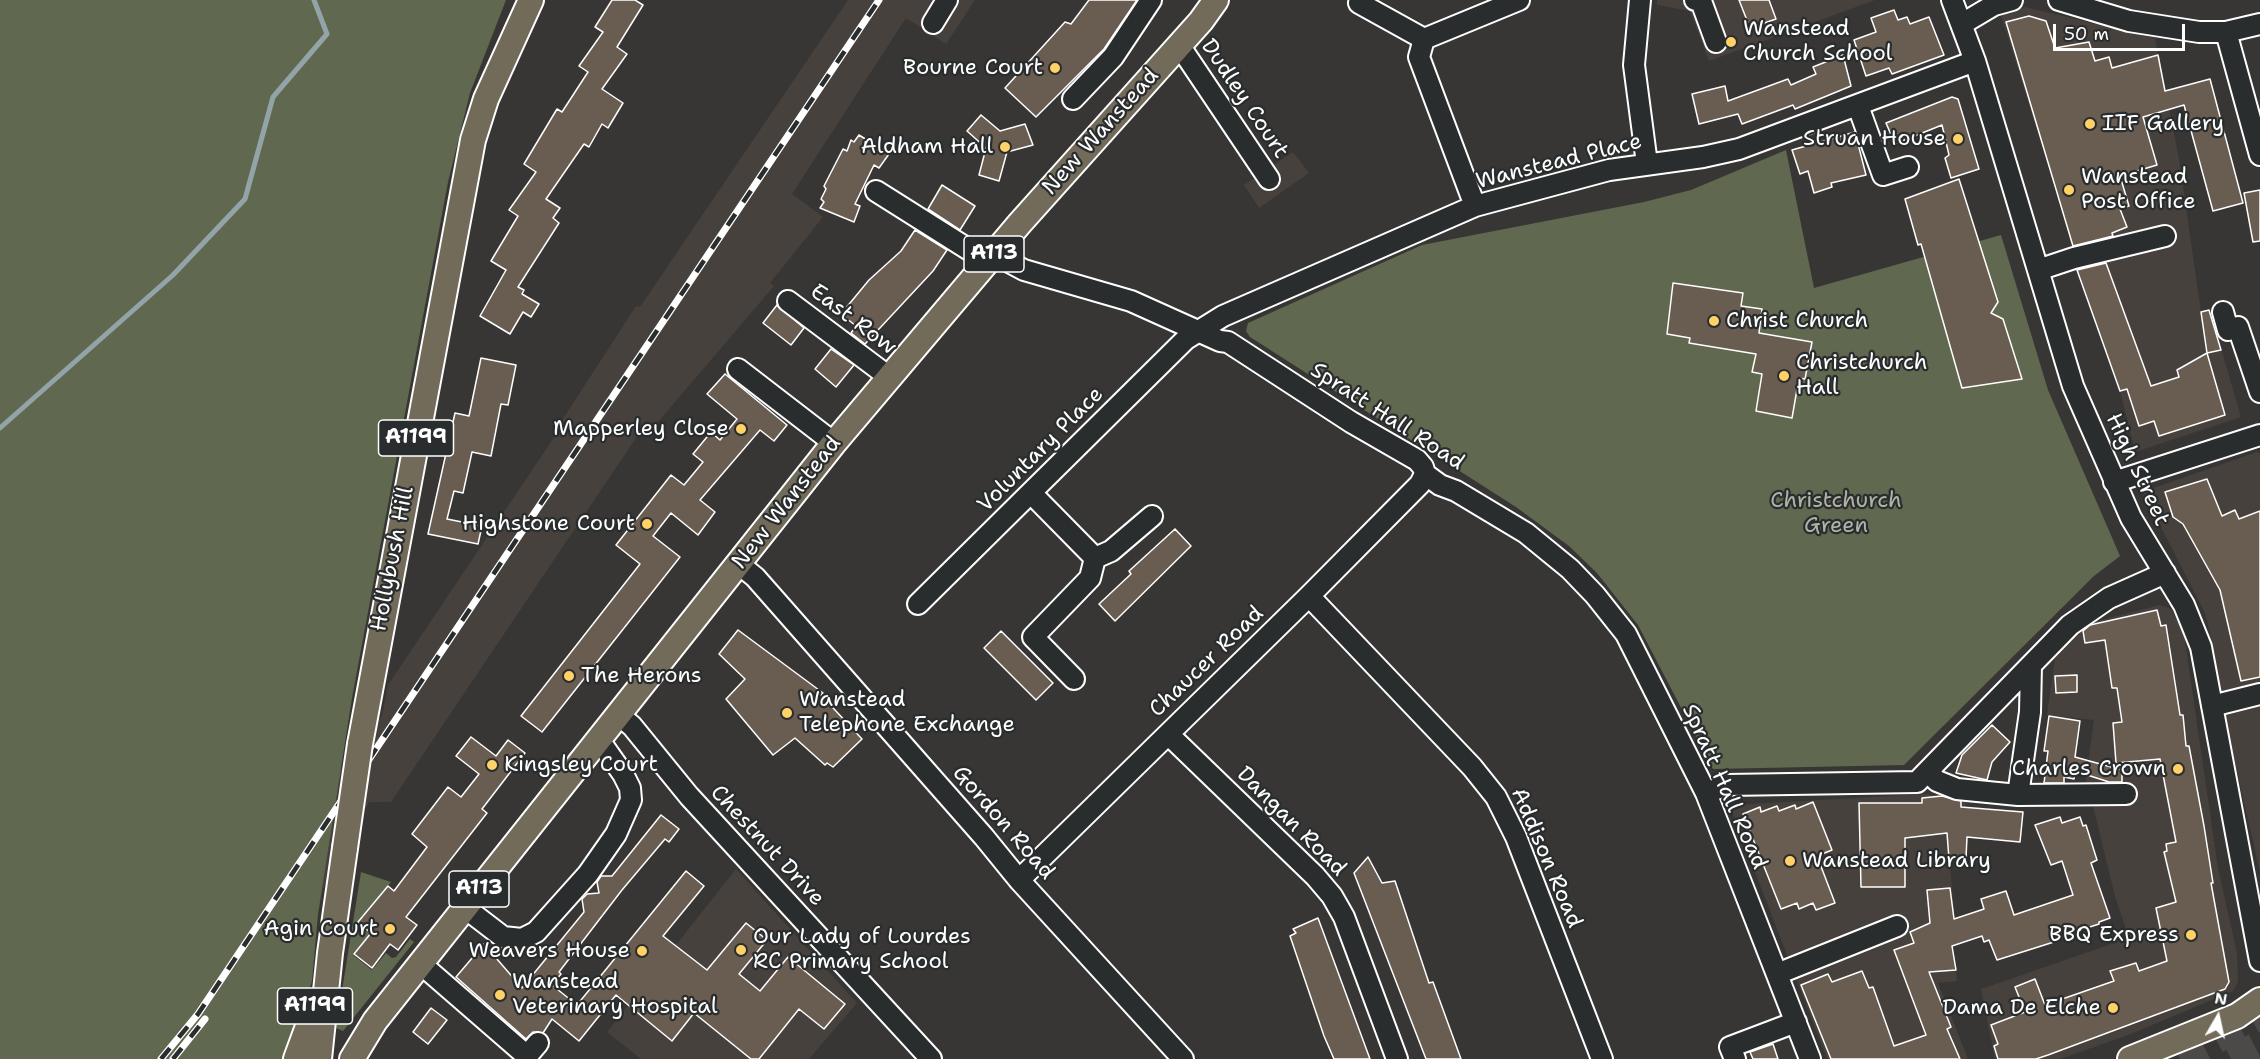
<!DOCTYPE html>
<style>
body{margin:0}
#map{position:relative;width:2260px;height:1059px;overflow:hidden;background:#373635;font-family:"Shantell Sans",sans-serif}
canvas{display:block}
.north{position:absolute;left:2188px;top:987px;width:60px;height:60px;-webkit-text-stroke:4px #2a2d2e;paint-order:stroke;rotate:9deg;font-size:16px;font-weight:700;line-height:24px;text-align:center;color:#fff}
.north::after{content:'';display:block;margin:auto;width:21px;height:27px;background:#fff;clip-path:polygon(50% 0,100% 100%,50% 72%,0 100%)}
.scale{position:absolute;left:2053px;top:24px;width:132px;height:27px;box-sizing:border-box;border:3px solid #fff;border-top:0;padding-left:8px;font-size:18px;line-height:21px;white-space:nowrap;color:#fff;-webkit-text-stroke:4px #2a2d2e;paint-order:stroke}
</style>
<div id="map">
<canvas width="2260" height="1059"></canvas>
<div class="north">N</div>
<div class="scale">50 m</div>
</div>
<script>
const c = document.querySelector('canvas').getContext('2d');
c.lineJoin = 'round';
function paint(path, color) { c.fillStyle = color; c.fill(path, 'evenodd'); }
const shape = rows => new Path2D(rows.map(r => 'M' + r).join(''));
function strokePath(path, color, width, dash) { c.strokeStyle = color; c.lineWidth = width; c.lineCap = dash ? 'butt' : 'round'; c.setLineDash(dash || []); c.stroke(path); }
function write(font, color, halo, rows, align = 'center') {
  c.font = font + ' "Shantell Sans",sans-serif'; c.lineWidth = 4.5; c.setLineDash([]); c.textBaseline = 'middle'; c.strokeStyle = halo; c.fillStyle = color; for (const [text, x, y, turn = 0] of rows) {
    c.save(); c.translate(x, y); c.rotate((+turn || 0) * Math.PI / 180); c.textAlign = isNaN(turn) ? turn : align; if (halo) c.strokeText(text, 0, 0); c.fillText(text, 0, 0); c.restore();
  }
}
paint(shape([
 [848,0,975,0,946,44,906,18,792,194,823,217,770,283,774,286,646,436,640,432,391,802,369,802,323,889,318,914,117,1059,382,716,388,685,557,433,555,431,636,306,640,307],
 [1657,0,1875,0,1709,61,1690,11,1657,5],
 [2025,7,2155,38,2179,159,2204,333,2216,331,2241,417,2135,452,2120,391,2075,263,2066,223,2001,15],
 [1293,152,1309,173,1259,208,1244,185],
 [2257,452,2260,454,2260,872,2216,679,2215,654,2205,613,2144,494,2145,491],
 [2160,605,2171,609,2184,634,2218,868,2237,953,2238,981,2233,991,2131,1034,2060,1059,1995,1059,1981,989,2129,938,2115,896,2092,802,2032,807,2035,785,2085,786,2094,720,2047,715,2055,659,2086,624],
 [1925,794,1957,797,1968,802,1961,809,1947,835,1955,921,1952,941,1957,981,1938,983,1968,1059,1827,1059,1732,812,1732,805],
 [736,869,857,1003,809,1059,641,1059,607,1032]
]), '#46413d');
paint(shape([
 [0,0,506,0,470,93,448,182,352,698,318,914,312,981,289,1059,0,1059],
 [1786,150,1814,288,2001,235,2048,390,2120,556,2094,576,1904,765,1713,769,1638,625,1597,573,1569,546,1516,507,1250,337,1246,331,1248,323,1422,245,1644,202,1691,190],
 [361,872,391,882,359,922,371,933,353,955,372,970,386,953,392,958,396,957,410,939,414,942,343,1031,336,1028]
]), '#60694f');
strokePath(shape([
 [0,428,173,275,245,199,273,97,327,34,314,0]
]), '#93a4a9', 5);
const building = shape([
 [612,0,635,0,643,5,617,47,627,54,602,89,623,103,608,128,602,124,589,147,584,144,546,199,560,208,553,218,559,223,518,287,524,290,522,294,539,304,531,317,523,312,510,334,480,316,506,270,491,261,518,216,509,210,536,172,524,164,557,109,562,112,588,72,579,66,603,32,595,27,612,0],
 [1089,0,1137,0,1104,49,1036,117,1005,88,1065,22,1071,24,1089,0],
 [1739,0,1769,0,1776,19,1750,28,1739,0],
 [1894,10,1898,20,1907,17,1910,24,1929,17,1944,55,1892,74,1889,68,1866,76,1854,40,1876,32,1871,18,1894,10],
 [2029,16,2046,21,2055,48,2089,42,2095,61,2109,57,2112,68,2158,55,2165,91,2210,79,2243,203,2213,211,2184,105,2143,117,2157,165,2120,176,2129,206,2120,209,2127,227,2112,233,2113,236,2073,246,2006,22,2029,16],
 [1843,55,1851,86,1795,109,1793,105,1742,124,1738,114,1699,124,1692,94,1725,86,1728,101,1788,79,1791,85,1816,74,1813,67,1843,55],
 [1952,97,1958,99,1979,169,1951,178,1945,158,1949,155,1942,125,1895,144,1886,123,1952,97],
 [981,115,1000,131,1025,124,1033,145,1007,152,999,181,979,175,986,148,967,131,981,115],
 [1855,132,1866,175,1831,183,1832,187,1814,193,1808,171,1800,174,1792,150,1855,132],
 [859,135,889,154,879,168,874,165,855,204,860,206,854,222,820,208,824,202,821,199,826,189,824,186,843,149,847,151,851,140,854,142,859,135],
 [1959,179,1998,302,1991,313,2003,319,2022,379,1962,388,1921,244,1918,245,1905,199,1959,179],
 [942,185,975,206,960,230,928,209,942,185],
 [2260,190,2260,241,2253,242,2244,193,2260,190],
 [915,230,947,250,933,271,865,344,851,333,856,326,841,314,869,280,901,251,915,230],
 [2106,263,2151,386,2179,377,2177,370,2207,353,2225,415,2159,436,2154,421,2139,426,2127,389,2120,391,2077,270,2106,263],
 [1673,283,1743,293,1741,306,1762,309,1759,333,1812,342,1805,379,1799,378,1792,418,1756,411,1762,374,1752,372,1756,354,1689,343,1690,338,1667,334,1673,283],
 [777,305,804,328,791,345,763,323,777,305],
 [2209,310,2221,350,2207,353,2201,312,2209,310],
 [831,349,854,365,836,387,815,369,831,349],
 [481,358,516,365,508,405,501,404,491,456,472,452,463,493,454,491,447,519,482,526,478,544,428,534,455,413,469,416,481,358],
 [725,374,787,425,774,441,760,430,700,500,715,512,698,535,671,513,653,536,680,557,542,732,521,716,640,564,616,545,671,475,684,485,703,462,693,454,711,432,720,440,737,419,707,394,725,374],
 [2207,479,2222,516,2235,510,2239,519,2260,511,2260,677,2241,681,2220,590,2183,524,2173,517,2165,492,2207,479],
 [1175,529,1191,546,1115,621,1099,604,1131,574,1129,571,1175,529],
 [2157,610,2161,626,2166,625,2180,715,2183,715,2186,746,2189,746,2204,826,2213,883,2211,883,2229,982,2225,989,2048,1055,2036,1059,1998,1059,1994,1046,1998,1044,1991,1025,2025,1012,2015,987,2035,979,2045,1005,2114,981,2110,971,2136,963,2139,971,2167,961,2156,908,2176,902,2164,852,2167,851,2166,844,2176,842,2160,759,2116,763,2113,723,2122,722,2117,688,2112,688,2105,640,2085,643,2083,631,2090,625,2157,610],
 [738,630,823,693,821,695,862,739,833,767,827,763,825,765,795,738,773,755,726,699,745,679,719,654,738,630],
 [1001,631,1053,683,1036,700,984,648,1001,631],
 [2077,675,2077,692,2056,693,2055,676,2077,675],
 [2049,716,2080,721,2075,757,2122,770,2122,782,2109,782,2075,771,2074,779,2064,777,2064,783,2044,783,2048,751,2044,751,2049,716],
 [1992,725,2010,742,1992,762,1987,780,1956,773,1962,755,1992,725],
 [471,737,496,756,508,740,525,753,482,809,487,813,406,917,417,925,398,950,390,944,372,968,354,954,371,933,358,922,388,886,394,891,427,847,412,834,448,787,461,797,479,774,456,756,471,737],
 [1942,796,1961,801,1961,807,2023,812,2020,842,1967,837,1966,858,1949,859,1947,833,1905,838,1905,887,1861,887,1859,803,1922,803,1922,798,1942,796],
 [1813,802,1832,850,1817,856,1835,903,1816,910,1813,903,1799,909,1797,903,1781,909,1743,814,1760,807,1761,812,1777,806,1779,811,1795,805,1796,809,1813,802],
 [661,815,679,829,669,842,665,839,622,890,559,972,561,974,552,985,577,1005,686,871,704,886,663,936,707,970,746,923,767,940,739,974,760,991,788,957,845,1004,824,1029,799,1009,759,1059,751,1059,694,1013,672,1041,616,995,579,1041,552,1019,543,1033,533,1032,526,1039,456,977,484,944,522,988,584,912,582,899,587,894,599,893,597,882,601,876,612,876,661,815],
 [2060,817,2062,823,2080,817,2083,826,2086,825,2097,860,2091,863,2110,918,2099,922,2099,924,2056,938,2057,941,1997,960,1989,940,1984,942,1982,936,1952,946,1956,970,1929,972,1951,1027,1947,1029,1960,1059,1831,1059,1801,985,1828,974,1832,982,1862,971,1869,988,1873,987,1894,1046,1926,1035,1894,950,1914,943,1910,932,1930,923,1927,890,1950,888,1954,919,1984,909,1981,899,2006,891,2014,915,2073,895,2062,861,2051,865,2035,825,2060,817],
 [1368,857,1382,883,1395,881,1429,983,1433,982,1461,1059,1426,1059,1354,873,1368,857],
 [1318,918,1370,1059,1334,1059,1324,1036,1290,936,1296,933,1293,929,1318,918],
 [431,1008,447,1020,428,1044,413,1032,431,1008],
 [1773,1044,1778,1059,1753,1059,1750,1052,1773,1044]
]);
paint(building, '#695c50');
strokePath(building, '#fff', 1.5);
strokePath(shape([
 [2180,1059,2260,1017],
 [2231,1059,2260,1044]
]), '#4b4a49', 27, [27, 14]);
const minor = shape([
 [1640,0,1634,65,1647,164],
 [1695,0,1701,1,1716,42],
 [1952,0,1975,61,2073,386,2131,518,2184,605,2201,647,2260,961],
 [2059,0,2129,21,2199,32,2226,32,2260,24],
 [1359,3,1424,39],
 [933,23,947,0],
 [1962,24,1994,5,2012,0],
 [2226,32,2260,155],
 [1179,45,1269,179],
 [1073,99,1113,57,1151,0],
 [1858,106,1883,175,1908,167],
 [876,191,987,261],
 [1475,206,1419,57,1424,39,1519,0],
 [994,254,1024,270,1131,301,1220,341,1228,342,1351,422,1417,460,1423,467,1425,474,1440,485,1456,491,1526,533,1570,569,1595,595,1626,634,1706,793,1810,1059],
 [2038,270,2074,258,2165,236],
 [788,301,889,377],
 [2223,312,2228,330,2238,327,2260,392],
 [738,369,834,443],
 [2114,482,2260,435],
 [1032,494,1095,558,1090,578,1033,637,1074,679],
 [1095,558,1111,551,1152,516],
 [740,565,755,577,984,837,1019,880,1183,1059],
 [1309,596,1472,767,1496,797,1516,837,1602,1059],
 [918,604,1186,339,1223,316,1475,206,1609,170,1703,157,1739,149,1975,61],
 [2212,706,2260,694],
 [620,716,632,726,689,796,931,1059],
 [1168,734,1315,876,1332,896,1344,917,1397,1059],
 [1928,772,1937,781,1957,789,2018,795,2030,712,2031,665],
 [1706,793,1727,785,1917,782,2070,625,2109,598,2165,573],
 [2018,795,2126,794],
 [1019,880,1309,596,1420,484,1425,474],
 [464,907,503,937,522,939,536,932,588,874,616,834,631,800,630,788,623,774,599,740],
 [421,964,527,1056,538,1043],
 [1777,974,1897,926],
 [1735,1059,1730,1047,1796,1022]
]);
const major = shape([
 [360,744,473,140,486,99,531,0],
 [296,1059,314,1010],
 [319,1059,330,953,345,848],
 [352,1059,375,1021,834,443,1020,223,1201,21,1216,0],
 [2130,1059,2237,1016,2260,1000]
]);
strokePath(minor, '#fff', 24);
strokePath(major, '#fff', 28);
strokePath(minor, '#2a2d2e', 20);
strokePath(major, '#736b5a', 24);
const rail = shape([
 [161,1059,198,1014,879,0],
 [173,1059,205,1019]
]);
strokePath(rail, '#fff', 7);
strokePath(rail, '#2a2d2e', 4.5, [14]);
const majorBridge = shape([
 [345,848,360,744]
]);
strokePath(majorBridge, '#fff', 28, []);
strokePath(majorBridge, '#736b5a', 24);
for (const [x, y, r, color] of [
 [1731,42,6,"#ffd166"],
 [1055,68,6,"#ffd166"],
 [2090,124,6,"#ffd166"],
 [1958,139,6,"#ffd166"],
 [1005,147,6,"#ffd166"],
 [2069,190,6,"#ffd166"],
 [1714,321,6,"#ffd166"],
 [1784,376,6,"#ffd166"],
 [741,429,6,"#ffd166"],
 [647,524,6,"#ffd166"],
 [569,676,6,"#ffd166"],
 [787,713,6,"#ffd166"],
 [492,765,6,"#ffd166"],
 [2178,769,6,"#ffd166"],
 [1790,861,6,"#ffd166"],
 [390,929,6,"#ffd166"],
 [2191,935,6,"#ffd166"],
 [741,950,6,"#ffd166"],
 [642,951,6,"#ffd166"],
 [500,995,6,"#ffd166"],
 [2113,1008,6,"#ffd166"]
]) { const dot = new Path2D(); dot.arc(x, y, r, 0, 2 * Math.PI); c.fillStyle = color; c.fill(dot); strokePath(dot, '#2a2d2e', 2); }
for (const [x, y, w] of [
 [994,254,60],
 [416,438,75],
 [479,889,60],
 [315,1006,75]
]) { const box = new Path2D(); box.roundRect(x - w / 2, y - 18, w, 36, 4.5); c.fillStyle = '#2a2d2e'; c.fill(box); strokePath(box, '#fff', 1.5); }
write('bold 21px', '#fff', null, [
 ["A113",994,254],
 ["A1199",416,438],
 ["A113",479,889],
 ["A1199",315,1006]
]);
write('22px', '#fff', '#2a2d2e', [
 ["Wanstead",1743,29],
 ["Church School",1743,54],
 ["Bourne Court",1043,68,"right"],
 ["IIF Gallery",2102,124],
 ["Struan House",1946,139,"right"],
 ["Aldham Hall",993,147,"right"],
 ["Wanstead",2081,177],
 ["Post Office",2081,202],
 ["Christ Church",1726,321],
 ["Christchurch",1796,363],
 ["Hall",1796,388],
 ["Mapperley Close",729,429,"right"],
 ["Highstone Court",635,524,"right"],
 ["The Herons",581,676],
 ["Wanstead",799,700],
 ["Telephone Exchange",799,725],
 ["Kingsley Court",504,765],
 ["Charles Crown",2166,769,"right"],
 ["Wanstead Library",1802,861],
 ["Agin Court",378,929,"right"],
 ["BBQ Express",2179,935,"right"],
 ["Our Lady of Lourdes",753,937],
 ["RC Primary School",753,962],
 ["Weavers House",630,951,"right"],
 ["Wanstead",512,982],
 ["Veterinary Hospital",512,1007],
 ["Dama De Elche",2101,1008,"right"]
], 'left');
write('22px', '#fff', '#2a2d2e', [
 ["Dudley Court",1244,99,56],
 ["New Wanstead",1101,132,-48],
 ["Wanstead Place",1559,162,-14],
 ["East Row",853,320,37],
 ["Spratt Hall Road",1387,417,33],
 ["Voluntary Place",1041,450,-45],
 ["High Street",2137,470,65],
 ["New Wanstead",787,503,-52],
 ["Hollybush Hill",393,559,-79],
 ["Chaucer Road",1207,662,-44],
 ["Spratt Hall Road",1724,787,66],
 ["Dangan Road",1291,822,45],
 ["Gordon Road",1003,823,49],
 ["Chestnut Drive",767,846,47],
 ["Addison Road",1546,858,67]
]);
write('22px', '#b0b4a7', '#2a2d2e', [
 ["Christchurch",1836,501],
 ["Green",1836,526]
]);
</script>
